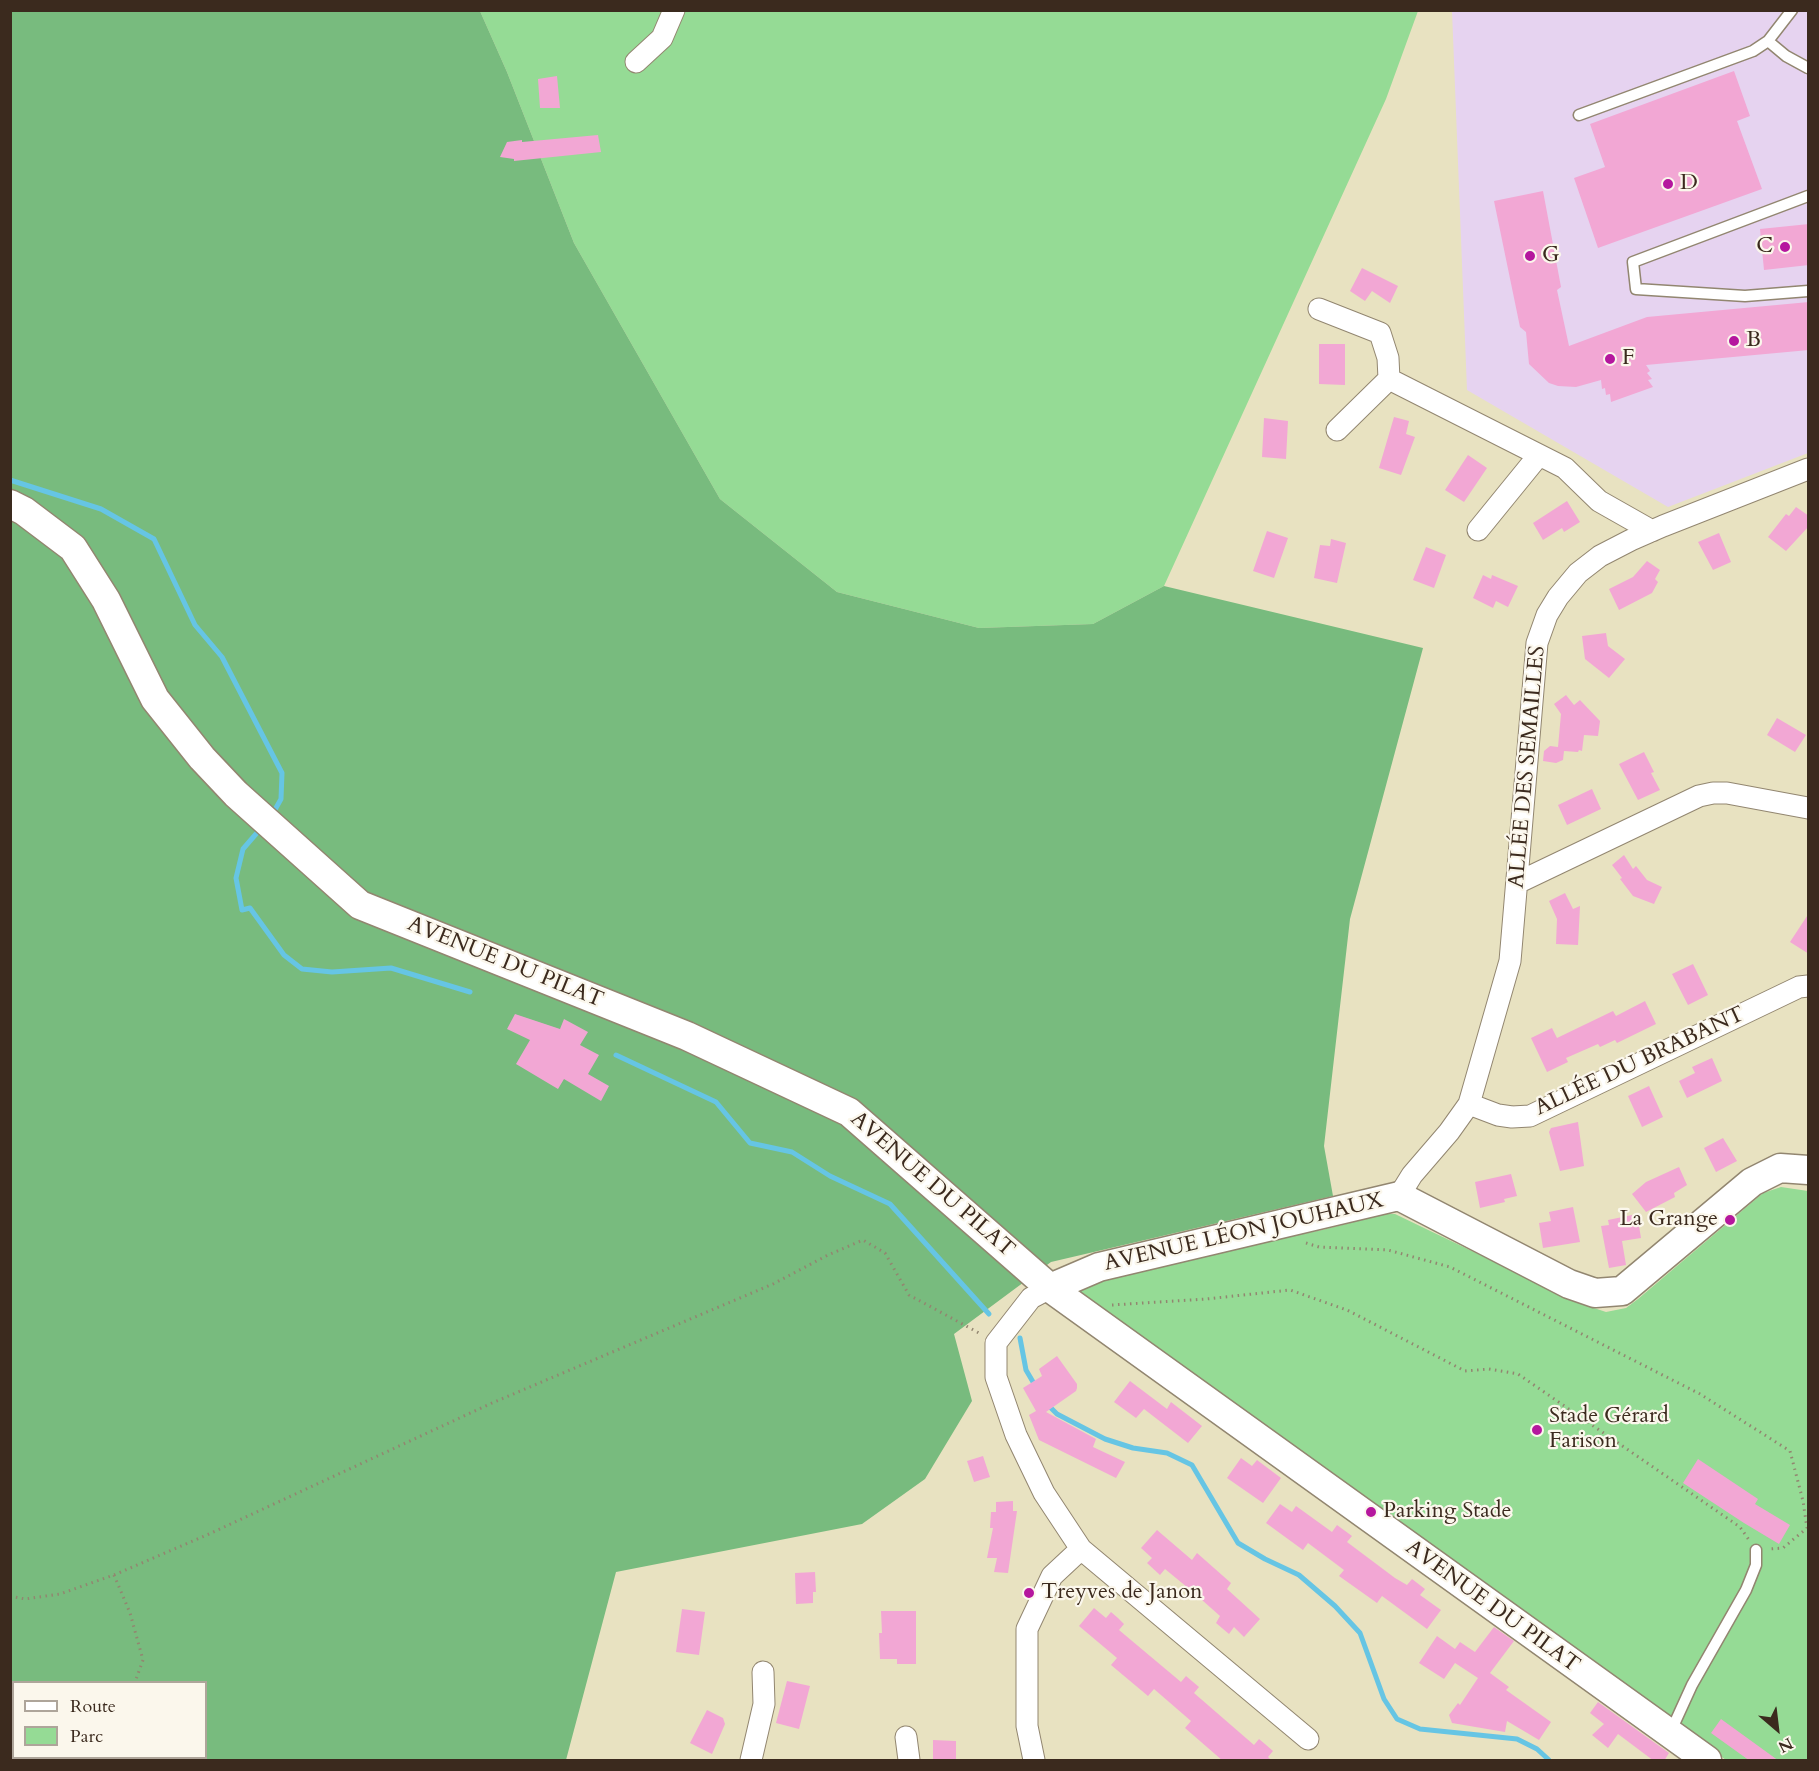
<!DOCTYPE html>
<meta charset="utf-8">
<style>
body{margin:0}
#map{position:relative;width:1819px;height:1771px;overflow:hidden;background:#e8e2c1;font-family:Cardo,serif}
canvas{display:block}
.frame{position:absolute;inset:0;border:12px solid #3b2a1e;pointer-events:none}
.legend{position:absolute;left:12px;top:1681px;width:195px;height:78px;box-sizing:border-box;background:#fbf7ec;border:2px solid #aea59a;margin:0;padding:8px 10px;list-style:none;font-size:18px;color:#3b2a1e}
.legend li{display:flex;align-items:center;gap:12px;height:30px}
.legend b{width:30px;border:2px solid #aea59a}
.north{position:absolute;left:1747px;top:1699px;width:60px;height:60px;-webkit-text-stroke:4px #fbf7ec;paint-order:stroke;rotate:152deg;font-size:16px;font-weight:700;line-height:24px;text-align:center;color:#3b2a1e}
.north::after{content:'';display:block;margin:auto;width:21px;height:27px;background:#3b2a1e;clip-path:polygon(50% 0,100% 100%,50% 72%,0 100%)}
</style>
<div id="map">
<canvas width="1819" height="1771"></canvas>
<div class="frame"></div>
<ul class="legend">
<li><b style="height:8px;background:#fff"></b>Route</li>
<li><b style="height:16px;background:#95db95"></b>Parc</li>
</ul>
<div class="north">N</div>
</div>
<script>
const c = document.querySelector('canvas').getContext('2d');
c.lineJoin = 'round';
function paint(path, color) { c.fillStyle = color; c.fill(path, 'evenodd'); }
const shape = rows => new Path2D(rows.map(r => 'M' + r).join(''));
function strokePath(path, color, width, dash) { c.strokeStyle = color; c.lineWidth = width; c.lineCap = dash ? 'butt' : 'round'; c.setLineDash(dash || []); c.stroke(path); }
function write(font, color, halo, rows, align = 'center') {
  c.font = font + ' Cardo,serif'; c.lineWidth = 4.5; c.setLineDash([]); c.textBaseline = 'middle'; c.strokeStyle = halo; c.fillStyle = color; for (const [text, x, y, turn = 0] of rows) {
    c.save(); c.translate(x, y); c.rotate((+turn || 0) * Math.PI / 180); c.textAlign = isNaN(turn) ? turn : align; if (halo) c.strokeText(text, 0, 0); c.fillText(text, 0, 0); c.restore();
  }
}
paint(shape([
 [1452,11,1808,11,1808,453,1668,507,1467,390]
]), '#e6d3f0');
paint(shape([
 [480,11,1418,11,1386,99,1164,586,1093,624,979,628,837,592,720,499,574,243,507,72],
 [1781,1187,1808,1191,1808,1760,1726,1760,1080,1294,1083,1286,1126,1271,1322,1230,1386,1214,1395,1214,1582,1304,1606,1312,1626,1308,1638,1299,1763,1193]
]), '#95db95');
paint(shape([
 [11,11,480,11,507,72,574,243,720,499,837,592,979,628,1093,624,1164,586,1423,648,1350,919,1324,1146,1333,1196,1051,1262,954,1334,972,1401,925,1479,862,1524,616,1572,566,1760,11,1760],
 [14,1682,206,1682,206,1758,14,1758]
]), '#78bb7e');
strokePath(shape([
 [10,480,101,509,154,539,195,625,222,657,282,773,281,799,272,815],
 [262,827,243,849,236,878,242,910,250,908,284,955,302,969,332,972,391,968,470,992],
 [616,1055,716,1102,750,1143,792,1152,830,1176,890,1204,989,1314],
 [1020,1338,1026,1370,1036,1387],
 [1048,1405,1057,1414,1105,1439,1133,1448,1167,1453,1192,1465,1238,1543,1265,1559,1299,1575,1335,1606,1360,1633,1384,1699,1397,1719,1420,1729,1517,1739,1537,1749,1549,1760]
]), '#66c5e4', 5);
paint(shape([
 [1734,71,1750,116,1737,121,1762,189,1598,248,1574,178,1605,167,1590,124],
 [557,76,560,108,540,108,538,79],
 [598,135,601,152,514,161,514,159,500,157,507,142,522,140,522,142],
 [1543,191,1561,287,1557,290,1569,346,1647,317,1809,302,1809,350,1646,365,1650,371,1647,373,1652,379,1648,380,1653,387,1611,402,1610,394,1606,395,1605,388,1602,389,1601,380,1576,387,1558,386,1549,383,1529,364,1526,332,1520,327,1494,201],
 [1809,224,1809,265,1764,270,1760,229],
 [1362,268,1398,286,1390,303,1372,291,1365,301,1350,291],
 [1319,344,1345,344,1345,385,1319,384],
 [1394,417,1409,421,1406,434,1415,437,1401,475,1379,468],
 [1264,418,1288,421,1286,459,1262,457],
 [1468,455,1487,468,1464,502,1445,490],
 [1567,501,1580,522,1564,532,1562,528,1543,540,1533,523],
 [1796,507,1809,516,1809,526,1786,551,1768,537,1786,514,1789,516],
 [1267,531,1288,538,1274,578,1253,571],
 [1719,533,1731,562,1713,570,1698,542],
 [1331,539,1346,543,1337,583,1314,578,1320,545,1330,546],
 [1426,547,1446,555,1434,588,1413,580],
 [1647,561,1660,570,1655,579,1658,582,1652,593,1619,610,1609,589,1633,577],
 [1483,575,1491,579,1492,575,1518,586,1508,607,1496,601,1493,608,1473,598],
 [1606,633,1608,646,1625,659,1609,678,1585,659,1582,636],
 [1566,695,1574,705,1580,700,1600,721,1598,736,1584,735,1582,751,1579,750,1578,752,1564,751,1563,760,1556,763,1543,761,1544,751,1550,746,1558,747,1561,714,1554,704],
 [1777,718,1806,735,1795,752,1767,735],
 [1644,752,1654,772,1651,773,1660,790,1638,800,1619,764],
 [1592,789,1601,809,1567,825,1558,805],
 [1624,855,1633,869,1636,866,1647,880,1662,887,1654,904,1633,896,1620,879,1622,878,1612,865],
 [1565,893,1573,909,1580,906,1578,945,1556,944,1557,919,1549,901],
 [1809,913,1809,954,1790,942],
 [1693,964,1708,995,1688,1005,1672,974],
 [1645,1001,1656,1024,1617,1043,1615,1040,1600,1047,1598,1044,1566,1058,1568,1062,1547,1072,1531,1038,1552,1028,1557,1038,1613,1011,1616,1016],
 [515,1014,560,1029,564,1019,588,1032,580,1045,599,1055,588,1074,609,1086,601,1101,564,1079,558,1089,516,1064,530,1040,507,1029],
 [1712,1058,1722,1081,1687,1098,1679,1081,1695,1073,1692,1067],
 [1649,1086,1663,1117,1642,1127,1628,1096],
 [1578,1122,1584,1166,1560,1171,1549,1132,1551,1128],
 [1723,1138,1737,1161,1716,1172,1704,1148],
 [1679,1167,1687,1185,1674,1193,1675,1197,1646,1212,1632,1194,1646,1182],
 [1511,1174,1517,1196,1504,1199,1505,1202,1480,1208,1475,1182],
 [1573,1207,1580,1242,1543,1248,1539,1223,1551,1221,1549,1212],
 [1637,1214,1641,1238,1622,1241,1626,1265,1609,1268,1601,1226,1609,1225,1608,1220],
 [1057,1356,1077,1384,1077,1388,1076,1391,1046,1412,1096,1439,1093,1447,1125,1462,1116,1478,1039,1440,1029,1415,1036,1411,1023,1388,1042,1376,1039,1369],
 [1130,1381,1167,1409,1171,1402,1202,1426,1188,1443,1144,1409,1136,1418,1114,1402],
 [983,1456,990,1477,974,1482,967,1461],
 [1241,1458,1252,1466,1257,1460,1281,1478,1263,1503,1227,1478],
 [1698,1459,1758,1499,1755,1504,1790,1525,1779,1544,1744,1523,1683,1483],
 [1013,1501,1013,1511,1017,1511,1008,1573,994,1572,997,1558,987,1558,993,1528,990,1528,991,1512,996,1512,996,1502],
 [1280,1504,1292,1512,1296,1506,1332,1532,1337,1525,1352,1536,1347,1542,1395,1578,1407,1585,1412,1579,1425,1589,1420,1595,1441,1610,1427,1629,1382,1596,1377,1603,1339,1576,1344,1570,1308,1543,1303,1550,1266,1523],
 [1157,1530,1192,1560,1197,1553,1231,1583,1227,1589,1260,1619,1244,1637,1234,1627,1229,1634,1216,1623,1220,1616,1193,1592,1165,1569,1160,1575,1147,1563,1152,1558,1141,1548],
 [815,1572,816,1592,813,1592,813,1603,796,1604,795,1573],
 [1094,1608,1106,1618,1111,1612,1118,1618,1124,1624,1119,1630,1181,1682,1186,1676,1199,1687,1194,1693,1254,1745,1259,1739,1265,1744,1273,1751,1268,1757,1272,1761,1223,1761,1185,1728,1191,1721,1154,1689,1148,1696,1111,1665,1117,1658,1079,1626],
 [682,1609,705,1612,699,1655,676,1652],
 [881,1611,916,1611,916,1664,897,1664,897,1659,880,1659,879,1633,882,1633],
 [1494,1627,1514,1641,1490,1673,1509,1687,1506,1690,1551,1722,1539,1740,1507,1721,1505,1732,1452,1723,1449,1715,1458,1703,1460,1705,1478,1678,1455,1663,1444,1679,1419,1663,1437,1636,1455,1649,1460,1642,1475,1652],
 [787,1681,810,1686,799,1729,776,1723],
 [1598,1702,1669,1753,1664,1761,1654,1761,1618,1734,1608,1748,1592,1735,1604,1724,1590,1713],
 [707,1710,723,1718,725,1724,712,1754,690,1743],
 [1721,1719,1779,1761,1750,1761,1711,1733],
 [933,1740,956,1741,956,1761,933,1761]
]), '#f2a7d4');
const lane = shape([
 [1768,41,1786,56,1808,68],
 [1579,115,1753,51,1768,41,1792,10],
 [1808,196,1633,262,1636,289,1745,296,1808,291],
 [1671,1731,1692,1685,1746,1590,1756,1565,1756,1550]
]);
const street = shape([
 [636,62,662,38,674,10],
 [1319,309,1380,333,1388,358,1389,379,1565,468,1599,501,1652,531],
 [1337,430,1389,379],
 [1478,530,1539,455],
 [1517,883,1699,796,1713,793,1727,793,1808,808],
 [1469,1104,1498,1115,1512,1117,1530,1116,1799,987,1808,986],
 [1399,1196,1412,1175,1449,1132,1469,1104,1510,961,1537,643,1547,615,1558,597,1578,573,1600,556,1631,540,1663,526,1808,469],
 [1081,1549,1308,1739],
 [906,1737,909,1760],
 [751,1760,764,1704,763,1672],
 [1034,1760,1027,1726,1027,1629,1052,1576,1081,1549,1044,1493,1016,1435,996,1377,996,1343,1031,1298,1050,1288]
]);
const secondary = shape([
 [10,504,24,511,73,548,106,600,155,699,202,758,236,794,360,905,687,1036,849,1112,1050,1288,1707,1760],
 [1050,1288,1099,1267,1399,1196,1569,1284,1595,1293,1622,1291,1752,1182,1780,1168,1808,1170]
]);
strokePath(lane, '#928670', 13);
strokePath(street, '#928670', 23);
strokePath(secondary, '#928670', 31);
strokePath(shape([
 [1306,1243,1319,1247,1388,1250,1450,1267,1700,1394,1790,1451,1803,1501,1807,1528,1783,1548,1769,1549],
 [1112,1305,1206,1299,1290,1290,1347,1310,1465,1371,1489,1369,1518,1374,1740,1527,1749,1540],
 [114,1575,130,1613,143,1660,135,1682],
 [10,1596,25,1599,60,1594,114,1575,209,1534,492,1403,773,1284,828,1255,863,1240,885,1253,909,1295,979,1333],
 [69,1760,72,1758]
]), '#928670', 3, [1.5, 4.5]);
strokePath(lane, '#fff', 10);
strokePath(street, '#fff', 21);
strokePath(secondary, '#fff', 28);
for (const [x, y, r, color] of [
 [1668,184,6,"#b5179e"],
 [1785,247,6,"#b5179e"],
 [1530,256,6,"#b5179e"],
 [1734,341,6,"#b5179e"],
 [1610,359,6,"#b5179e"],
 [1730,1220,6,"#b5179e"],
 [1537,1430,6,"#b5179e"],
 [1371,1512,6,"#b5179e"],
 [1029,1593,6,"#b5179e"]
]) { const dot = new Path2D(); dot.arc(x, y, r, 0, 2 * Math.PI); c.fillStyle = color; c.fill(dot); strokePath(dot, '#fbf7ec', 2); }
write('22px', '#3b2a1e', '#fbf7ec', [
 ["D",1680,184],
 ["C",1773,247,"right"],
 ["G",1542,256],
 ["B",1746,341],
 ["F",1622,359],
 ["La Grange",1718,1220,"right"],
 ["Stade Gérard",1549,1417],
 ["Farison",1549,1442],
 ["Parking Stade",1383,1512],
 ["Treyves de Janon",1041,1593]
], 'left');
write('22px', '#3b2a1e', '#fbf7ec', [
 ["ALLÉE DES SEMAILLES",1528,767,-85],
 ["AVENUE DU PILAT",505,963,22],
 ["ALLÉE DU BRABANT",1640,1062,-25],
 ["AVENUE DU PILAT",932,1185,41],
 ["AVENUE LÉON JOUHAUX",1244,1233,-13],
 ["AVENUE DU PILAT",1492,1607,36]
]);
</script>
